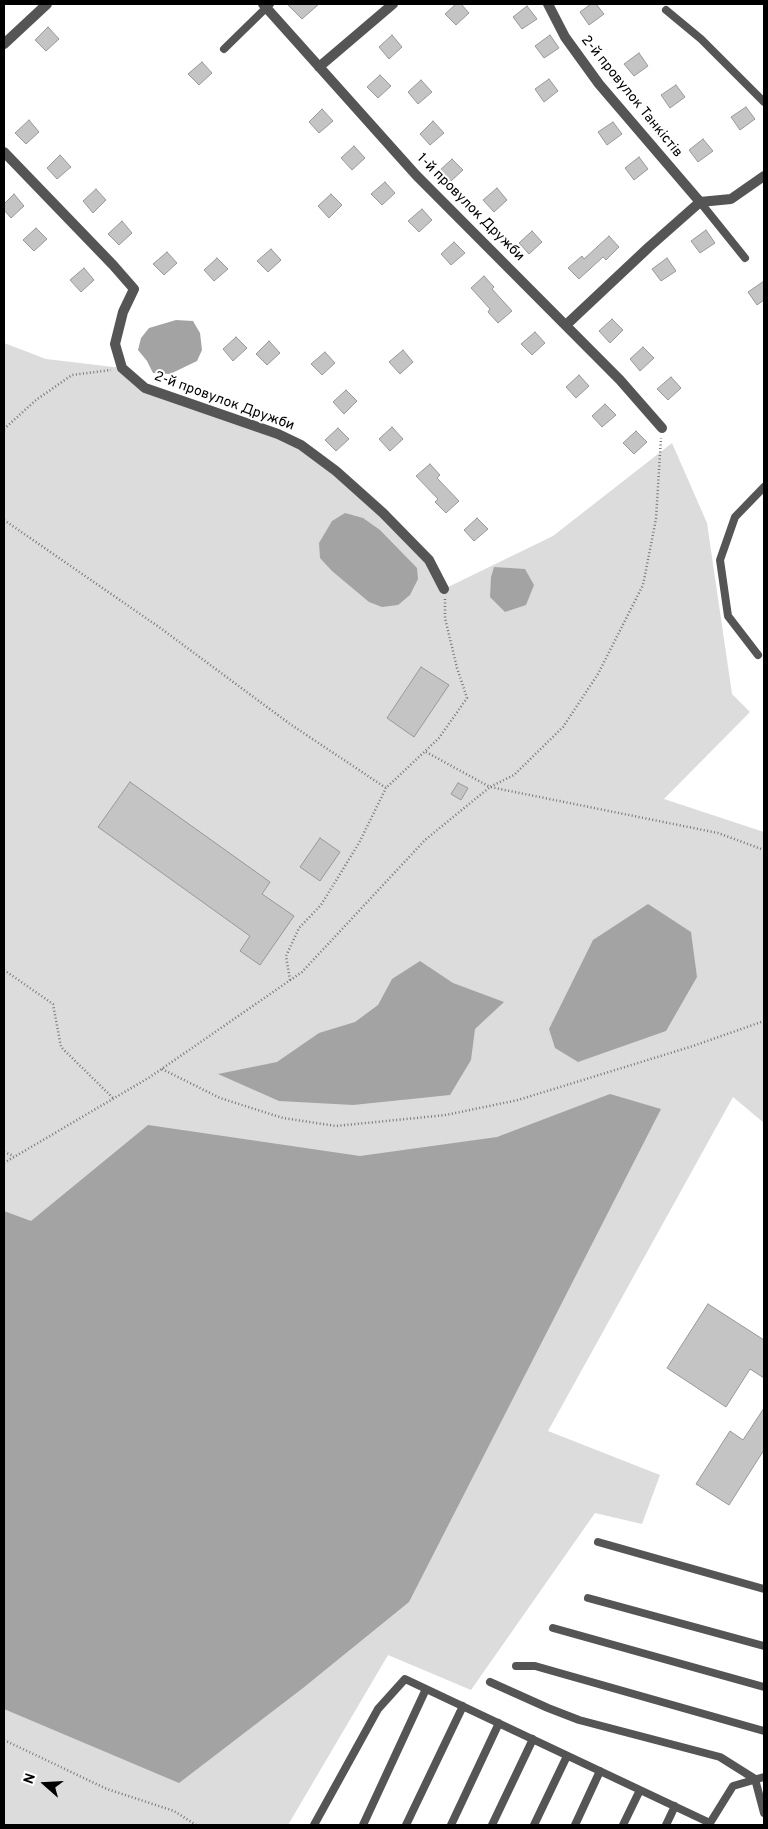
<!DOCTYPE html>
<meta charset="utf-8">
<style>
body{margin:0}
#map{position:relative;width:768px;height:1829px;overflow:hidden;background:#fff;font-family:Overpass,sans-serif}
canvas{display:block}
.frame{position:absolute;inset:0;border:5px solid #000;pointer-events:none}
.north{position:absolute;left:20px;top:1759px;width:50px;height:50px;-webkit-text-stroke:4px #fff;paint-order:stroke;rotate:289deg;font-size:14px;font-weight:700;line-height:20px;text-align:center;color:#000}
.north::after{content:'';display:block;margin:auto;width:18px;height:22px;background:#000;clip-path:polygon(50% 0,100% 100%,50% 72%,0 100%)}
</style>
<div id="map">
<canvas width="768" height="1829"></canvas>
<div class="frame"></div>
<div class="north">N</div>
</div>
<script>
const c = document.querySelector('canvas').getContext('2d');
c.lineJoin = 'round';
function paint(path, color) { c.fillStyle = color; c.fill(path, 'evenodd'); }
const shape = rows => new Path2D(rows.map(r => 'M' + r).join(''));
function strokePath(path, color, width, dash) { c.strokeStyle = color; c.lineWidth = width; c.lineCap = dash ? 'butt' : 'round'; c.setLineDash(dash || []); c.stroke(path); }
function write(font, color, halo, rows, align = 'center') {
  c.font = font + ' Overpass,sans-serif'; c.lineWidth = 4; c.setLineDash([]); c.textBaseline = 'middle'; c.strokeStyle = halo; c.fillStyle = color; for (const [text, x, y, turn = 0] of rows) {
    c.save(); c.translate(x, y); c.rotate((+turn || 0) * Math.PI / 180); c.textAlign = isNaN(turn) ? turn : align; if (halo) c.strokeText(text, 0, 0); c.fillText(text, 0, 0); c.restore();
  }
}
paint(shape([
 [4,343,46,359,122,368,145,388,301,445,429,560,444,589,553,536,672,443,707,523,732,694,750,712,664,799,764,832,764,1123,733,1097,548,1431,660,1475,642,1524,595,1513,471,1690,388,1655,288,1825,4,1825]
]), '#dcdcdc');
paint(shape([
 [176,320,193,321,200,333,202,350,197,361,170,374,153,373,147,361,138,350,141,338,149,328],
 [345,513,363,518,380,530,417,568,418,579,410,595,398,605,382,607,369,602,332,571,320,558,319,543,332,521],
 [494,567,525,569,534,585,526,605,505,612,490,597,491,577],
 [648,904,691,932,697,977,666,1031,578,1062,555,1048,549,1029,593,940],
 [420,961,453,983,504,1002,475,1029,471,1060,450,1095,353,1105,279,1101,218,1074,277,1062,319,1033,355,1022,378,1005,392,979],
 [610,1094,661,1109,409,1602,303,1688,179,1783,4,1709,4,1211,31,1221,148,1125,360,1156,497,1137]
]), '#a3a3a3');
const building = shape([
 [287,4,319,4,302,19,287,4],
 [456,4,461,4,469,13,456,25,445,14,456,4],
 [591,4,596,4,604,14,589,25,580,12,591,4],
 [527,6,537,19,522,29,513,17,527,6],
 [48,27,59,39,46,51,35,40,48,27],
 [392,35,402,47,389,59,379,47,392,35],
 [550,35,559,48,544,58,535,46,550,35],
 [639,53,648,66,634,76,624,64,639,53],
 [202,62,212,73,199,85,188,74,202,62],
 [380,75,391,86,378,98,367,87,380,75],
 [549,79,558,91,544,102,535,89,549,79],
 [421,80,432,92,418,104,408,92,421,80],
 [676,85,685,97,670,108,661,95,676,85],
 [746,107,755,119,740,130,731,117,746,107],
 [322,109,333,121,319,133,309,122,322,109],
 [29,120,39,132,26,144,15,133,29,120],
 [433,121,444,133,430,145,420,134,433,121],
 [613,122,622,134,607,145,598,132,613,122],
 [703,139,713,151,698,162,689,150,703,139],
 [354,146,365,158,352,170,341,158,354,146],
 [60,155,71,167,57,179,47,168,60,155],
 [639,157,648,169,634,180,625,168,639,157],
 [452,159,463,170,450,182,439,171,452,159],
 [385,182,395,193,382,205,371,194,385,182],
 [497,188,507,200,494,212,483,200,497,188],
 [96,189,106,200,93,213,83,201,96,189],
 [14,194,24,206,11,218,4,210,4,204,14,194],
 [331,194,342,205,329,218,318,206,331,194],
 [422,209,432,220,419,232,408,221,422,209],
 [122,221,132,233,119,245,108,234,122,221],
 [36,228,47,239,34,251,23,240,36,228],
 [706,230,715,243,700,253,691,241,706,230],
 [532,231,542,242,529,254,519,243,532,231],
 [609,236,619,247,606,260,603,257,579,279,568,268,582,256,584,259,609,236],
 [454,242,465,253,451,265,441,254,454,242],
 [271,249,281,260,268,272,257,261,271,249],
 [167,252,177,263,164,275,153,264,167,252],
 [217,258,228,269,214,281,204,270,217,258],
 [667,258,676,271,661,281,652,269,667,258],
 [84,268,94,280,81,292,70,280,84,268],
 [484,276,494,287,492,289,512,311,498,323,488,312,490,309,471,288,484,276],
 [764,281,764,300,757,305,748,292,764,281],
 [612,319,623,330,610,343,599,331,612,319],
 [535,332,545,343,532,355,521,344,535,332],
 [236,337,247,348,233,361,223,349,236,337],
 [269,341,280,353,267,365,256,354,269,341],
 [643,347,654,358,640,371,630,359,643,347],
 [403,350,413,362,400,374,389,362,403,350],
 [325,352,335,363,322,375,311,364,325,352],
 [579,375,589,386,576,398,566,387,579,375],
 [671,377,681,388,668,400,657,389,671,377],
 [346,390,357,401,344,414,333,402,346,390],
 [605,404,616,415,602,427,592,416,605,404],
 [392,427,403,439,390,451,379,439,392,427],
 [338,428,349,439,336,451,325,440,338,428],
 [636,431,647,442,634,454,623,443,636,431],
 [430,464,440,475,437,478,459,501,446,513,435,502,438,499,416,476,430,464],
 [477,518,488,529,474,541,464,530,477,518],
 [421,667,449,685,414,737,387,718,421,667],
 [130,782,270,882,262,894,294,916,260,965,240,951,250,936,98,827,130,782],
 [458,783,468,788,461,800,451,794,458,783],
 [320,838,340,852,320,881,300,867,320,838],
 [708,1304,764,1340,764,1378,750,1369,726,1407,667,1368,708,1304],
 [764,1408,764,1450,729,1505,696,1484,730,1431,743,1440,764,1408]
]);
paint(building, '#c4c4c4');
strokePath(building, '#999', 1);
strokePath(shape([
 [4,429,36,400,72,375,111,370],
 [4,520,159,627,290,724,386,788,439,738,467,698,457,668,445,618,445,599],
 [426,752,490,787,514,775,563,727,598,674,643,585,656,519,661,438],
 [4,970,53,1004,61,1047,114,1099],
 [290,980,286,956,299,928,321,905,359,843,386,788],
 [162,1069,220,1098,283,1118,336,1126,446,1115,518,1100,693,1046,764,1021],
 [4,1152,14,1156],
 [4,1163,150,1077,302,972,425,840,490,787,718,833,764,850],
 [4,1740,107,1789,174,1811,196,1825]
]), '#777', 2.5, [1, 2.5]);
strokePath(shape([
 [666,10,701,39,764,102],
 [224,49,270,4],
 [700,202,745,258],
 [758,655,728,616,720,560,735,517,764,487],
 [598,1542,764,1589],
 [588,1598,764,1646],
 [553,1628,764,1687],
 [516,1666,535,1666,764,1731],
 [490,1682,548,1708,579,1720,720,1757,755,1779,764,1813],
 [314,1825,378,1709,405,1679,710,1823,733,1786,764,1777],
 [363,1825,426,1689],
 [406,1825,463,1706],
 [451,1825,499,1723],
 [492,1825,533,1739],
 [534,1825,567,1756],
 [575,1825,600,1771],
 [623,1825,640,1790],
 [666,1825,675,1806]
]), '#555', 8);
strokePath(shape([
 [263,4,416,175,620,380,662,428],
 [548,4,565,37,599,84,700,202],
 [4,44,47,4],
 [319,67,393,4],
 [4,152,113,265,134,289,123,312,115,344,122,368,145,388,278,434,301,445,336,471,383,513,429,560,444,589],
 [566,325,649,247,700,202,731,199,764,176]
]), '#555', 10);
write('14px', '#000', '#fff', [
 ["2-й провулок Танкістів",631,97,51],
 ["1-й провулок Дружби",470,208,45],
 ["2-й провулок Дружби",224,402,20]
]);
</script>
